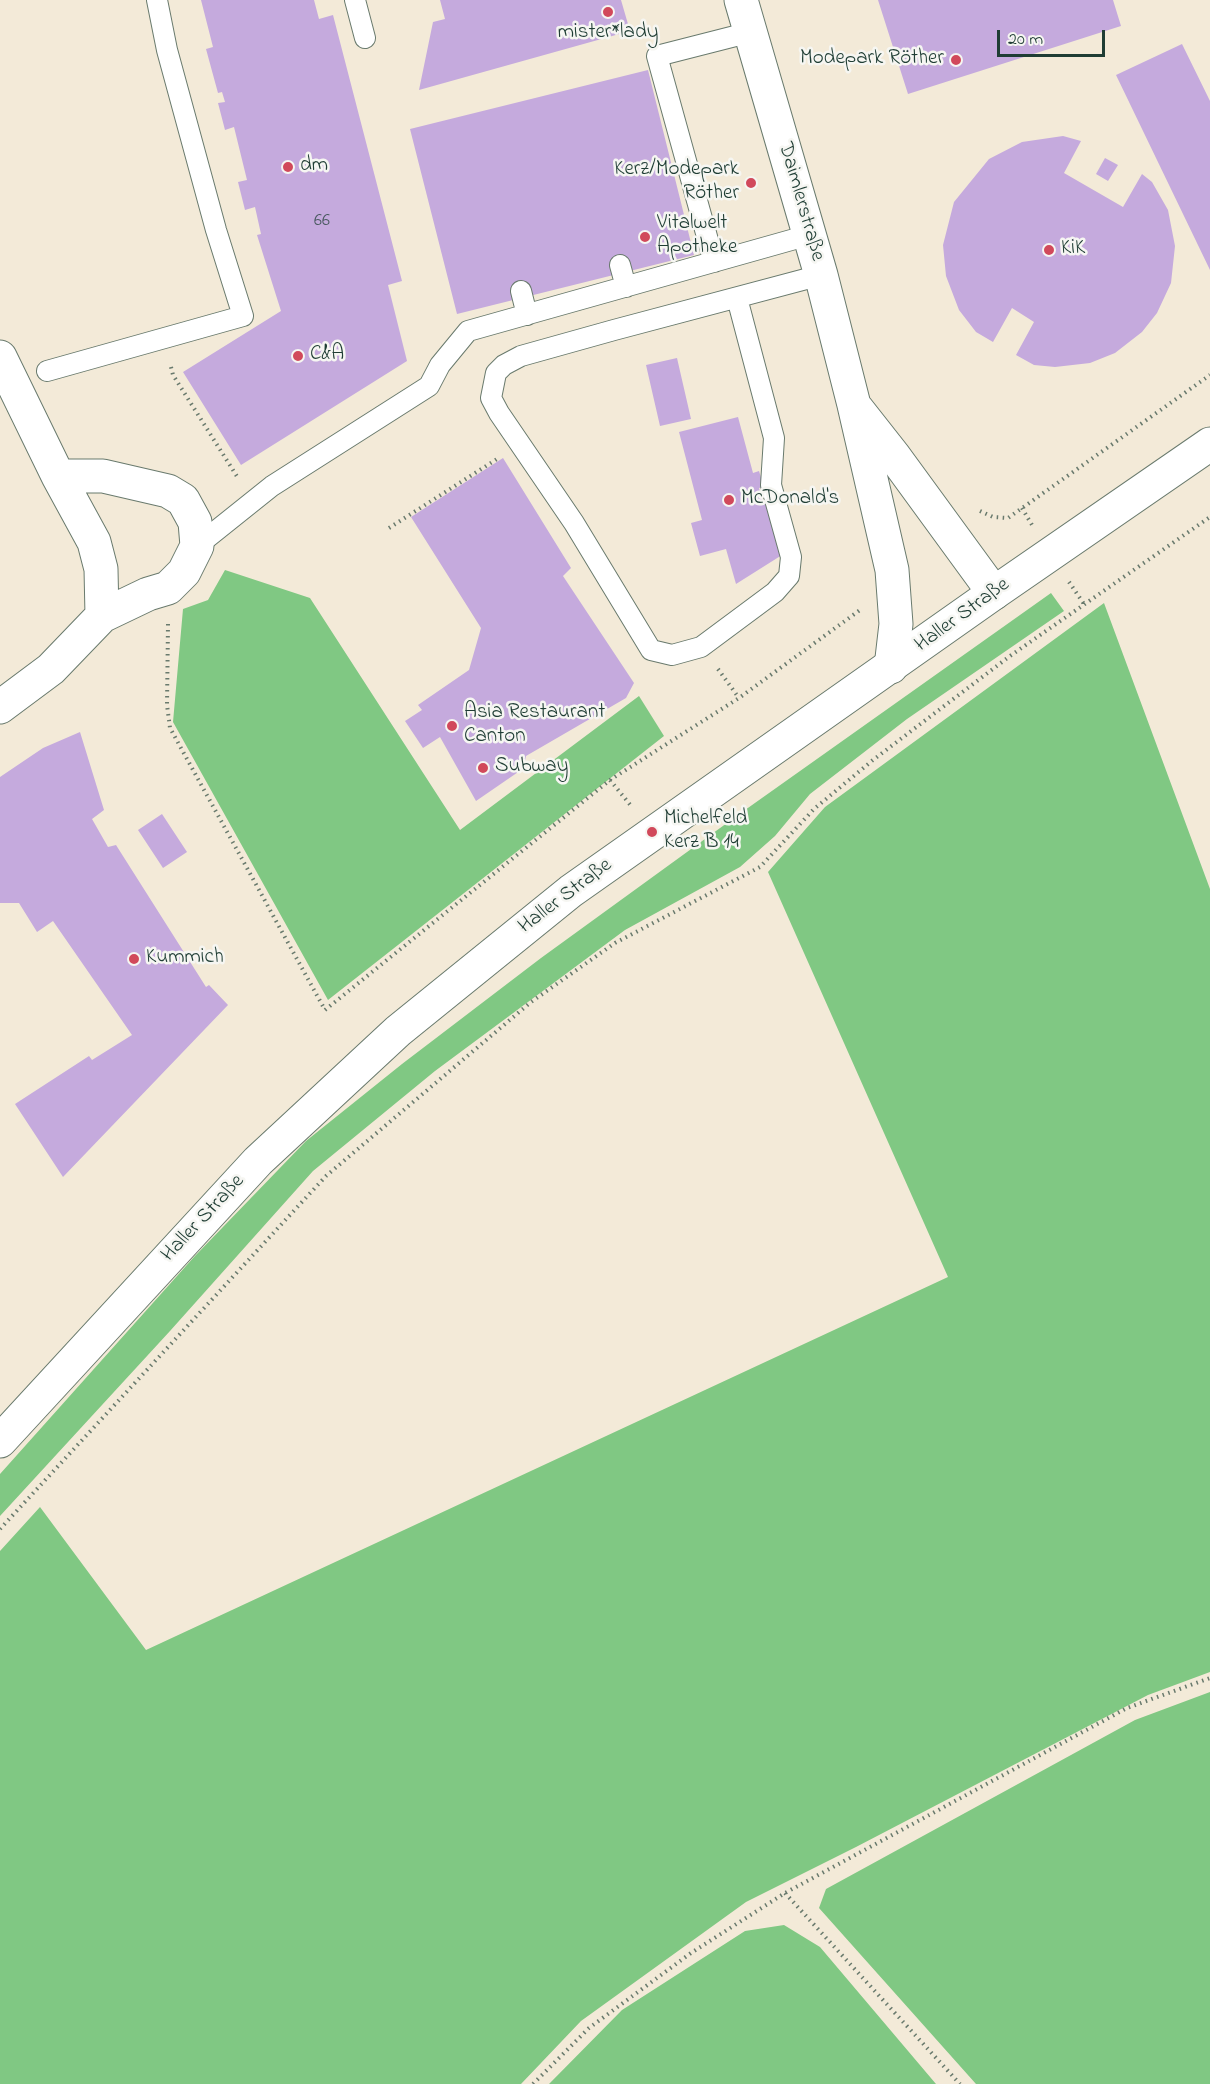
<!DOCTYPE html>
<meta charset="utf-8">
<style>
body{margin:0}
#map{position:relative;width:1210px;height:2084px;overflow:hidden;background:#f3ead8;font-family:"Indie Flower",sans-serif}
canvas{display:block}
.scale{position:absolute;left:997px;top:30px;width:108px;height:27px;box-sizing:border-box;border:3px solid #1f3d34;border-top:0;padding-left:8px;font-size:18px;line-height:21px;white-space:nowrap;color:#1f3d34;-webkit-text-stroke:4px #f6f6f2;paint-order:stroke}
</style>
<div id="map">
<canvas width="1210" height="2084"></canvas>
<div class="scale">20 m</div>
</div>
<script>
const c = document.querySelector('canvas').getContext('2d');
c.lineJoin = 'round';
function paint(path, color) { c.fillStyle = color; c.fill(path, 'evenodd'); }
const shape = rows => new Path2D(rows.map(r => 'M' + r).join(''));
function strokePath(path, color, width, dash) { c.strokeStyle = color; c.lineWidth = width; c.lineCap = dash ? 'butt' : 'round'; c.setLineDash(dash || []); c.stroke(path); }
function write(font, color, halo, rows, align = 'center') {
  c.font = font + ' "Indie Flower",sans-serif'; c.lineWidth = 5; c.setLineDash([]); c.textBaseline = 'middle'; c.strokeStyle = halo; c.fillStyle = color; for (const [text, x, y, turn = 0] of rows) {
    c.save(); c.translate(x, y); c.rotate((+turn || 0) * Math.PI / 180); c.textAlign = isNaN(turn) ? turn : align; if (halo) c.strokeText(text, 0, 0); c.fillText(text, 0, 0); c.restore();
  }
}
paint(shape([
 [225,570,310,598,460,830,639,696,664,736,328,1000,173,722,183,609,208,600],
 [1051,593,1064,611,907,719,810,794,775,836,740,867,625,930,435,1071,313,1171,170,1331,0,1516,0,1474,194,1257,306,1141,402,1064,541,958,738,815],
 [1104,603,1210,889,1210,1672,1148,1695,856,1847,746,1902,581,2021,521,2084,0,2084,0,1551,40,1507,146,1650,948,1277,768,872,825,807],
 [1210,1692,1210,2084,976,2084,819,1908,826,1889,1135,1720],
 [784,1925,820,1947,936,2084,549,2084,622,2010,745,1931]
]), '#80c883');
paint(shape([
 [201,0,314,0,319,19,333,15,402,281,388,285,407,361,241,465,183,372,281,311,257,235,261,234,255,207,245,210,238,182,247,180,234,127,225,130,218,103,225,102,222,92,218,93,206,49,213,47],
 [440,0,621,0,630,31,419,90,433,22,445,19],
 [878,0,1113,0,1121,26,908,94],
 [1182,44,1210,101,1210,270,1116,75],
 [648,70,694,255,457,314,410,129],
 [1063,136,1081,141,1064,173,1123,207,1142,174,1152,182,1168,210,1175,246,1171,283,1157,313,1142,332,1115,353,1090,363,1055,367,1034,365,1016,355,1034,322,1012,308,993,342,976,332,959,310,946,276,943,245,954,202,989,159,1022,142],
 [1105,158,1118,165,1108,181,1096,174],
 [677,358,691,419,660,426,646,365],
 [738,417,753,473,759,471,764,487,759,488,762,500,767,499,782,555,736,584,726,549,700,556,691,523,702,520,679,432],
 [503,458,571,568,563,576,634,683,626,698,526,756,524,768,476,801,440,737,423,748,405,721,422,710,418,705,469,670,481,628,411,517],
 [80,732,104,810,92,819,108,847,116,845,206,987,209,985,228,1005,63,1177,15,1104,89,1056,92,1060,132,1035,53,921,37,932,19,903,0,903,0,777,43,748],
 [162,814,187,852,163,868,138,830]
]), '#c5aadd');
const service = shape([
 [355,0,365,38],
 [714,262,657,56,751,32],
 [620,265,626,287],
 [521,291,527,315],
 [737,298,774,438,771,485,791,557,789,576,775,592,701,647,672,655,651,650,574,523,499,413,491,398,496,373,504,365,521,356,614,330,821,275],
 [47,371,243,316,216,230,167,50,157,0],
 [197,546,272,486,429,386,440,365,468,331,809,235]
]);
const minor = shape([
 [741,0,821,275,854,405,892,570,896,624,891,667],
 [0,357,58,476,94,542,101,569,102,616,51,669,0,707],
 [857,409,894,456,994,593],
 [58,476,103,476,168,491,183,500,195,522,197,546,184,572,168,588,148,594,102,616]
]);
const primary = shape([
 [0,1441,258,1161,398,1031,571,891,994,593,1210,444]
]);
strokePath(service, '#697a6d', 22);
strokePath(minor, '#697a6d', 35);
strokePath(primary, '#697a6d', 35);
strokePath(shape([
 [171,367,173,375,238,478],
 [1022,508,1032,525],
 [980,511,993,517,1008,518,1210,375],
 [389,528,497,459],
 [1069,582,1084,604],
 [168,624,167,705,170,728,325,1010,610,780,739,698,860,610],
 [718,669,739,698],
 [610,780,632,807],
 [0,1529,326,1176,531,1002,615,943,760,867,814,809,873,760,1010,656,1210,517],
 [785,1893,960,2084],
 [533,2084,589,2028,691,1953,785,1893,1127,1708,1210,1678]
]), '#697a6d', 4, [1.5, 4.5]);
strokePath(service, '#fff', 20);
strokePath(minor, '#fff', 33);
strokePath(primary, '#fff', 33);
for (const [x, y, r, color] of [
 [608,12,6,"#d1495b"],
 [956,60,6,"#d1495b"],
 [288,167,6,"#d1495b"],
 [751,183,6,"#d1495b"],
 [645,237,6,"#d1495b"],
 [1049,250,6,"#d1495b"],
 [298,356,6,"#d1495b"],
 [729,500,6,"#d1495b"],
 [452,726,6,"#d1495b"],
 [483,768,6,"#d1495b"],
 [652,832,6,"#d1495b"],
 [134,959,6,"#d1495b"]
]) { const dot = new Path2D(); dot.arc(x, y, r, 0, 2 * Math.PI); c.fillStyle = color; c.fill(dot); strokePath(dot, '#f6f6f2', 2); }
write('18px', '#48585e', null, [
 ["66",322,222]
]);
write('21px', '#1f3d34', '#f6f6f2', [
 ["mister*lady",608,34,"center"],
 ["Modepark Röther",944,60,"right"],
 ["dm",300,167],
 ["Kerz/Modepark",739,171,"right"],
 ["Röther",739,195,"right"],
 ["Vitalwelt",657,225],
 ["Apotheke",657,249],
 ["KiK",1061,250],
 ["C&A",310,356],
 ["McDonald's",741,500],
 ["Asia Restaurant",464,714],
 ["Canton",464,738],
 ["Subway",495,768],
 ["Michelfeld",664,820],
 ["Kerz B 14",664,844],
 ["Kummich",146,959]
], 'left');
write('21px', '#1f3d34', '#f6f6f2', [
 ["Daimlerstraße",800,202,74],
 ["Haller Straße",963,616,-36],
 ["Haller Straße",566,897,-37],
 ["Haller Straße",204,1219,-47]
]);
</script>
